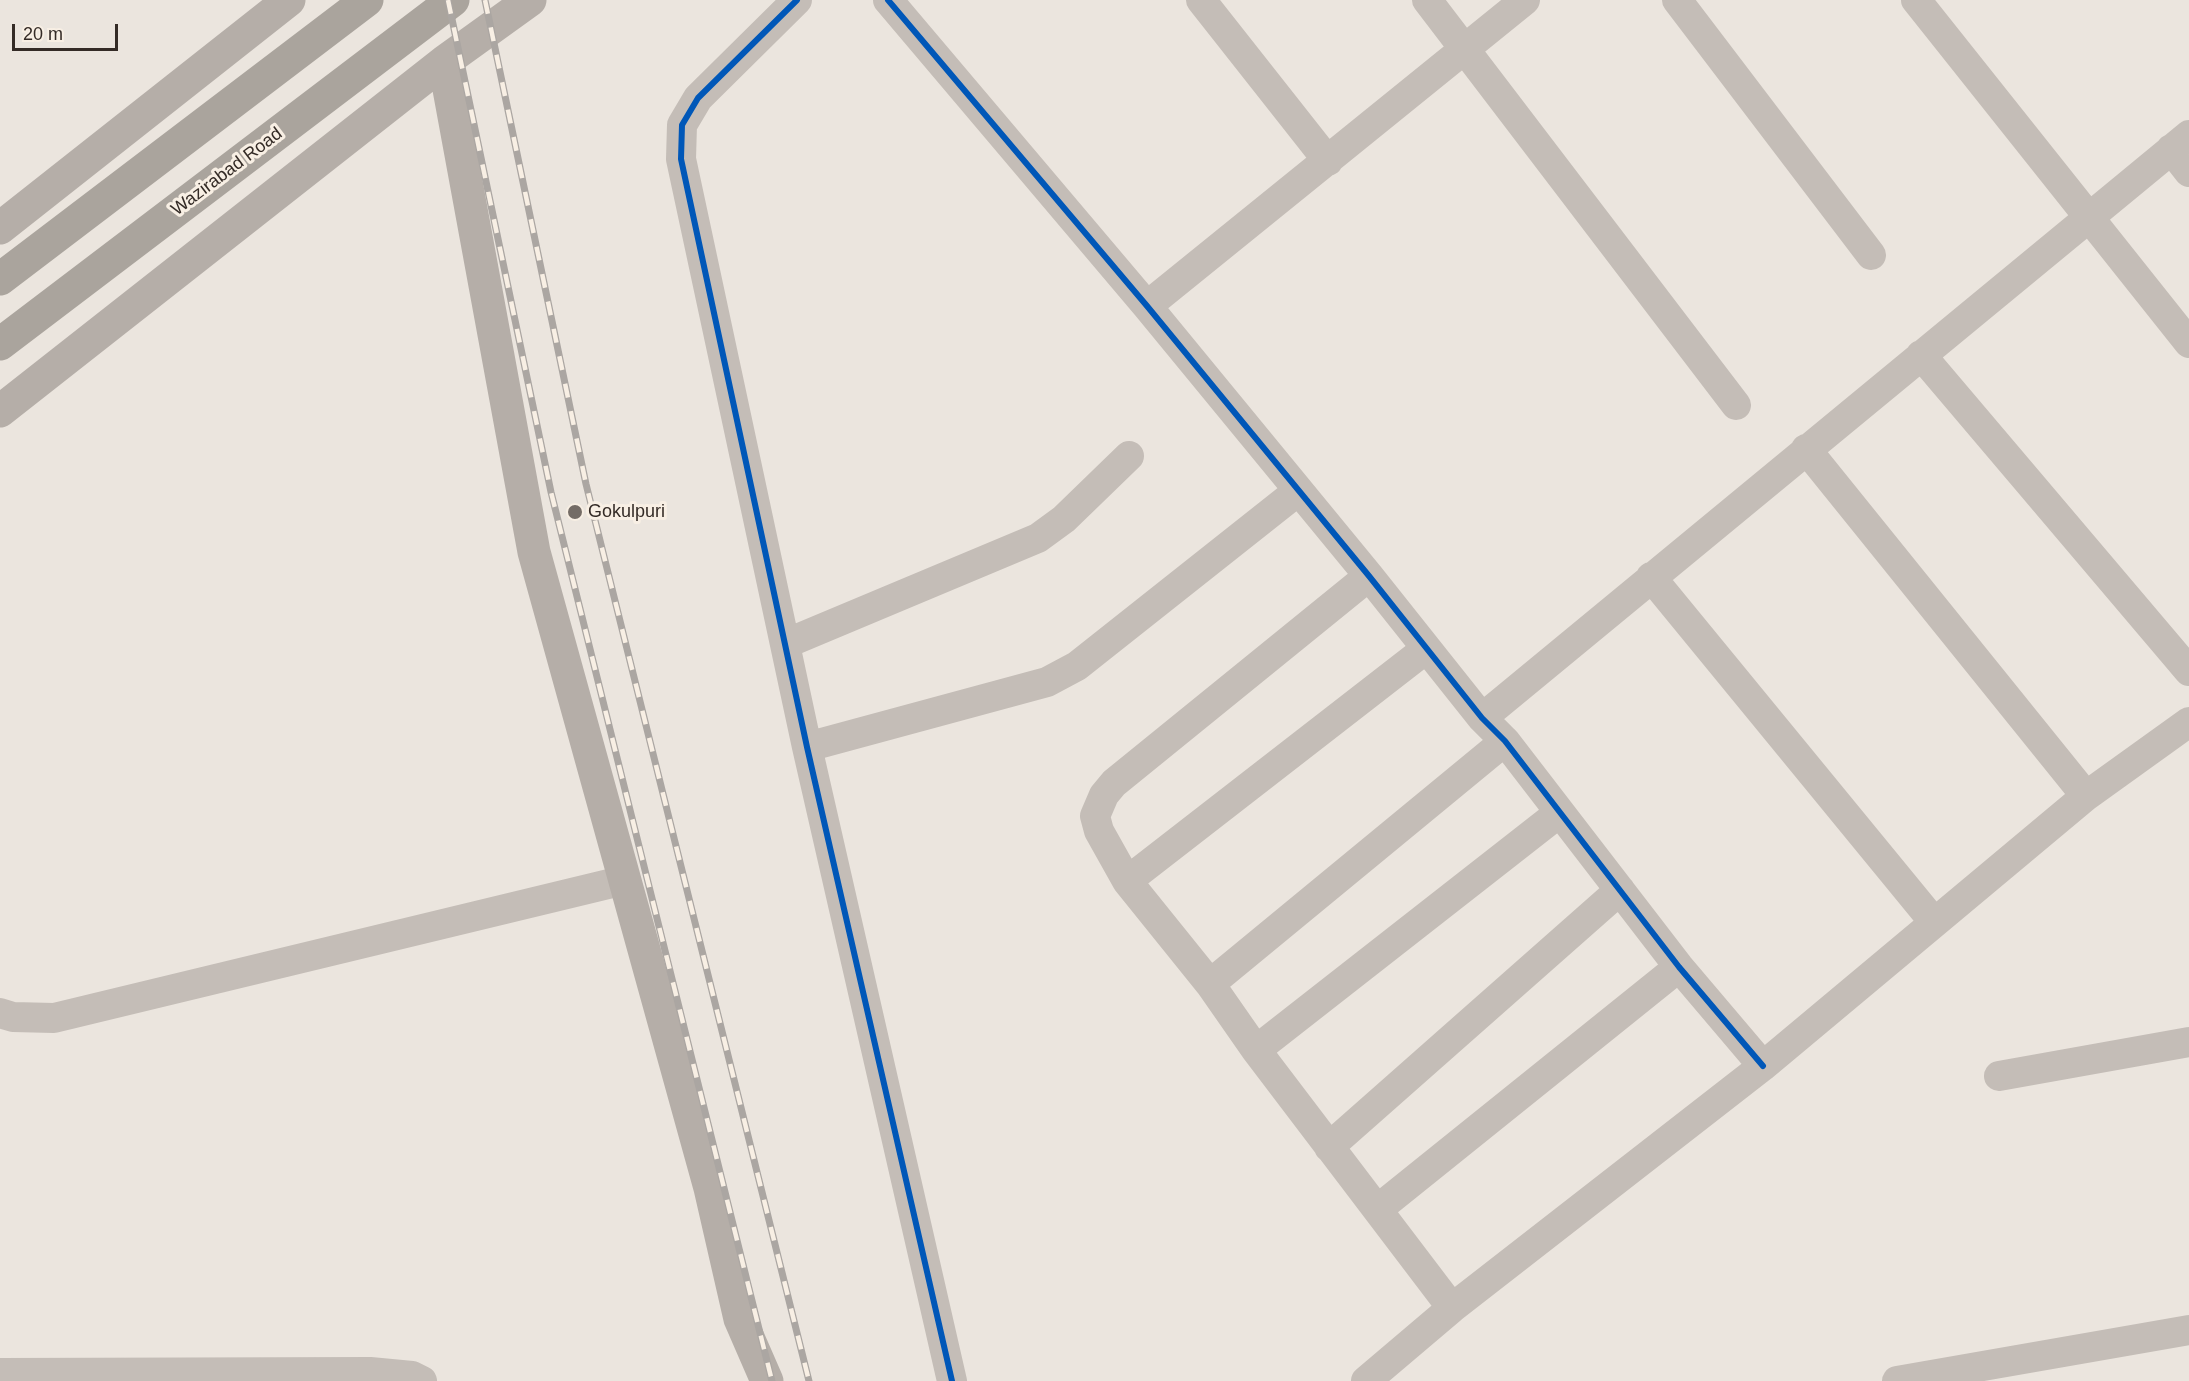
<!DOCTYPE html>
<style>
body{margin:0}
#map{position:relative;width:2189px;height:1381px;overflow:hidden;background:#ebe5de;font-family:Arial,sans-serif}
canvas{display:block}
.scale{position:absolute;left:12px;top:24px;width:106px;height:27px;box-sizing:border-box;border:3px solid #342b26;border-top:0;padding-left:8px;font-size:18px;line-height:21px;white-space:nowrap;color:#342b26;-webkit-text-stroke:4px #f8efe4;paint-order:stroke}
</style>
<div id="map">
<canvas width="2189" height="1381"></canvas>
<div class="scale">20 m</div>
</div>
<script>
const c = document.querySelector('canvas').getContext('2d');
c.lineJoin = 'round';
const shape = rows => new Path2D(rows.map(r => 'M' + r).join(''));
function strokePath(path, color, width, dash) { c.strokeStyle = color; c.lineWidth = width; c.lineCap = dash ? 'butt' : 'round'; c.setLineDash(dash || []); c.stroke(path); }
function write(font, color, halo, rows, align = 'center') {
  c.font = font + ' Arial,sans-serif'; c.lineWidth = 6; c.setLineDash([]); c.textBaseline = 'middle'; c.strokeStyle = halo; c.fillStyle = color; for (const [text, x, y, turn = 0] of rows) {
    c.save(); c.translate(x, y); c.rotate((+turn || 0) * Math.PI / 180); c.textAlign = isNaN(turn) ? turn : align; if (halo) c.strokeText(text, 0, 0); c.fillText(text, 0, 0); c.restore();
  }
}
strokePath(shape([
 [797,0,698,98,682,125,681,159,807,747,952,1381],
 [888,0,1147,306,1369,576,1482,718,1505,741,1679,967,1763,1066],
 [1201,0,1328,161],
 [1427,0,1736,405],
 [1677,0,1871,255],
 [1916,0,2189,343],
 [2171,149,2189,172],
 [1147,306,1525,0],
 [1921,355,2189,671],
 [1806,449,2086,796],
 [1369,576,1114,783,1104,795,1095,816,1099,831,1127,881,1210,984,1256,1050,1452,1308],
 [1651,577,1934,922],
 [785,644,1038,538,1064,519,1129,456],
 [1482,718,2189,135],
 [807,747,1047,682,1077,666,1298,491],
 [1127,881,1426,649],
 [1210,984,1505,741],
 [0,1013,13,1017,54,1018,625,880],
 [1256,1050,1559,813],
 [1999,1076,2189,1042],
 [1329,1147,1620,890],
 [1378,1209,1679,967],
 [0,1373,370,1372,412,1376,422,1381],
 [1366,1381,1452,1308,1763,1066,2086,796,2189,722],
 [1897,1381,2189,1330]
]), '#c4bdb7', 30);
strokePath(shape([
 [444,62,534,552,710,1188,740,1319,767,1381],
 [0,228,289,0],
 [0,411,444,62,530,0]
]), '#b5aea8', 33);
strokePath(shape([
 [0,279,367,0],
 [0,344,453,0]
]), '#aaa49d', 33);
const rail = shape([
 [448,0,551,492,772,1381],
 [485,0,586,484,809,1381]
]);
strokePath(rail, '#aba6a2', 7);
strokePath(rail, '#f8efe4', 4.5, [14]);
strokePath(shape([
 [797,0,698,98,682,125,681,159,807,747,952,1381],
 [888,0,1147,306,1369,576,1482,718,1505,741,1679,967,1763,1066]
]), '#0057b8', 6);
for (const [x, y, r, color] of [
 [575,512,8,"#746c66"]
]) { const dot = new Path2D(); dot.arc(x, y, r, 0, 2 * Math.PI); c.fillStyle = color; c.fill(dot); strokePath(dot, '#f8efe4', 2); }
write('18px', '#342b26', '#f8efe4', [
 ["Wazirabad Road",227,172,-37]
]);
write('18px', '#342b26', '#f8efe4', [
 ["Gokulpuri",588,512]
], 'left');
</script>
